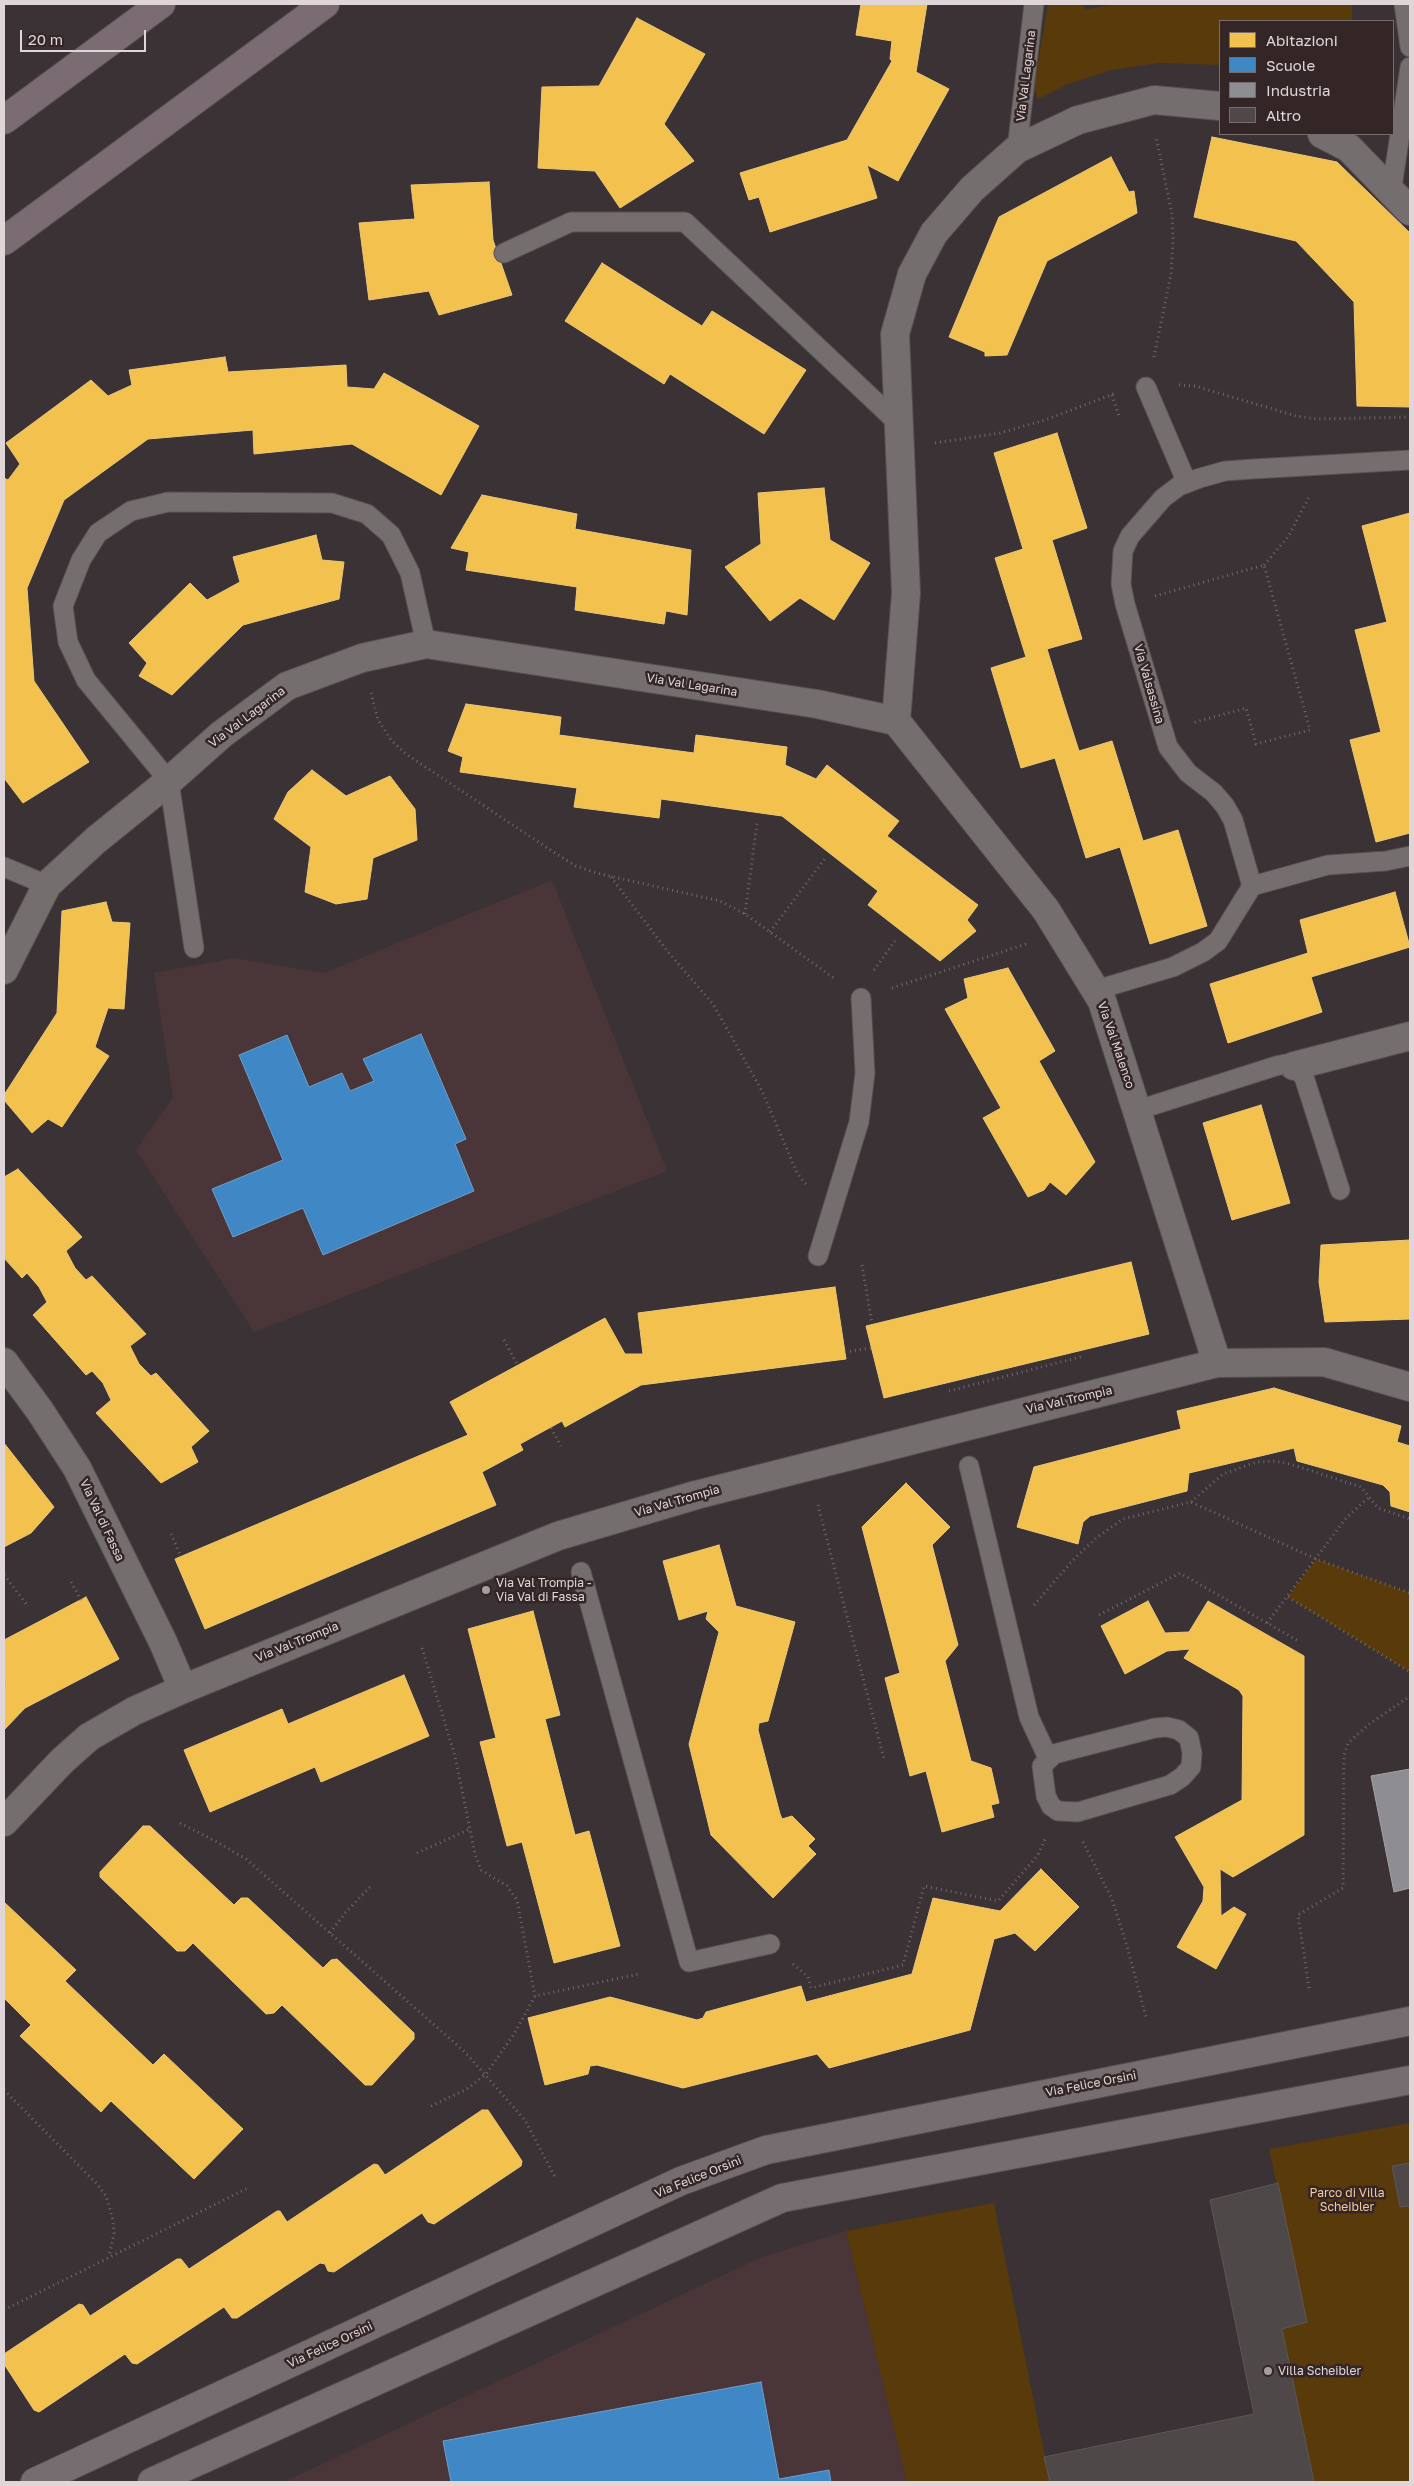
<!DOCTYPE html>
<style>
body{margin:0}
#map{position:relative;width:1414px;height:2486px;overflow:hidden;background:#3a3234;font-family:"Golos Text",sans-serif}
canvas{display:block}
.frame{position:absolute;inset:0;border:5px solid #e0d6d7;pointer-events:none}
.legend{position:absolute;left:1219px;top:20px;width:175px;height:115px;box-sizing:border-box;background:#342627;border:1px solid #796c6d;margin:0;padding:6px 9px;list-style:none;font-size:15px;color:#e0d6d7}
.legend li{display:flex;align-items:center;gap:10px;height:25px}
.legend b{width:25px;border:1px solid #796c6d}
.scale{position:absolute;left:20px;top:30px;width:126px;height:22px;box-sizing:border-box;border:2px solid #e0d6d7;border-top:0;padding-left:6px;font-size:15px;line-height:18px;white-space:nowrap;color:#e0d6d7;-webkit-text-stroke:4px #342627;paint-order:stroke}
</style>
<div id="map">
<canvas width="1414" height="2486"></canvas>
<div class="frame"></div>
<ul class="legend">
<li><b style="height:14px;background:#f2c14e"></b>Abitazioni</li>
<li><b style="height:14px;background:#3f88c5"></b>Scuole</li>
<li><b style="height:14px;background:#8d8d92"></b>Industria</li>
<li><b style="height:14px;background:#4f4848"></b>Altro</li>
</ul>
<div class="scale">20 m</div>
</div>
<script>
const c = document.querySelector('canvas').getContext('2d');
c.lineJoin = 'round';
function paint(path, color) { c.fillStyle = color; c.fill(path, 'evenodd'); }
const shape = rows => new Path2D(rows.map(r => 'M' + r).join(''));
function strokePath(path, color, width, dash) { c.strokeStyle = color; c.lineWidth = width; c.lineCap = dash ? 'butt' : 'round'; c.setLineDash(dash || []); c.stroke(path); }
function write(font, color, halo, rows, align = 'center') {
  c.font = font + ' "Golos Text",sans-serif'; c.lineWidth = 5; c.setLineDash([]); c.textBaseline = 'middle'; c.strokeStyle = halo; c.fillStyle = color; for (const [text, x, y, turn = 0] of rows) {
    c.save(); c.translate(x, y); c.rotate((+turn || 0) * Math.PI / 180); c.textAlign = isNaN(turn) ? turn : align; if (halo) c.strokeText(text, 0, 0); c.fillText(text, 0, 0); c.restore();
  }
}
paint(shape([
 [552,880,667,1171,254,1332,136,1150,173,1097,154,973,234,958,324,973],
 [846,2231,907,2482,284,2482,762,2257]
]), '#4a3638');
paint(shape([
 [1048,4,1083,4,1085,10,1113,4,1352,4,1352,21,1220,21,1220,65,1158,63,1112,70,1068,84,1038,99,1034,86],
 [1316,1559,1410,1593,1410,1672,1288,1597],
 [1410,2123,1410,2482,1314,2482,1282,2329,1307,2322,1269,2149],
 [994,2203,1050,2482,907,2482,846,2231]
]), '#593a0a');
const homes = shape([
 [861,4,927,4,916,72,949,89,898,181,867,165,877,198,770,232,759,197,749,200,740,173,847,140,892,61,890,59,892,41,856,35,861,4],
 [637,18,705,54,664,124,694,161,620,208,595,171,538,168,542,87,599,86,637,18],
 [1212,137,1337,162,1410,233,1410,407,1357,406,1354,302,1296,241,1194,217,1212,137],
 [1111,157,1129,192,1134,191,1137,213,1047,261,1007,355,985,356,985,352,949,337,999,217,1111,157],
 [489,182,493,240,512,295,439,315,429,291,369,300,359,223,415,219,411,185,489,182],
 [602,263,702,326,712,311,806,370,764,434,670,374,664,384,565,321,602,263],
 [225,357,228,372,346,365,347,387,374,389,384,373,479,426,441,495,352,444,254,454,253,430,148,439,64,500,27,588,34,681,89,762,23,803,4,778,4,478,8,480,20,464,6,443,91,380,108,396,132,385,129,370,225,357],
 [1057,433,1087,528,1052,540,1082,639,1047,649,1063,701,1079,751,1112,741,1143,841,1178,830,1207,926,1150,944,1120,847,1086,858,1055,758,1021,768,991,668,1026,657,995,558,1023,549,994,453,1057,433],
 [824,488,830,540,870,563,834,620,800,598,770,621,725,567,761,544,758,493,824,488],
 [482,495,577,514,575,529,691,550,687,615,666,611,664,624,575,610,577,587,466,570,469,552,451,548,482,495],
 [1410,513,1410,833,1376,842,1350,740,1381,732,1355,630,1387,622,1362,526,1410,513],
 [316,535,322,560,344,562,339,599,243,625,172,695,139,676,147,663,129,643,190,583,207,600,240,582,233,557,316,535],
 [466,704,561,717,559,735,694,753,696,735,787,747,785,765,816,779,827,765,899,821,887,836,978,905,967,920,976,931,940,961,868,905,878,891,782,816,661,799,659,818,574,807,577,788,460,772,463,757,448,751,466,704],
 [312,770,346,796,390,776,415,809,417,840,373,858,367,899,336,904,305,892,311,847,274,819,288,792,312,770],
 [1395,892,1410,947,1311,977,1322,1012,1228,1043,1210,984,1308,953,1300,920,1395,892],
 [106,902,112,922,130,923,124,1009,108,1008,95,1047,109,1056,62,1127,48,1119,32,1133,4,1100,4,1095,57,1013,62,911,106,902],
 [1008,968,1055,1051,1039,1061,1095,1162,1066,1195,1050,1182,1044,1190,1028,1197,983,1118,1001,1108,945,1009,968,998,964,979,1008,968],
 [1261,1105,1290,1203,1232,1220,1203,1123,1261,1105],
 [18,1169,82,1237,66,1251,75,1268,86,1280,92,1276,146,1334,130,1346,139,1364,151,1376,156,1373,209,1431,191,1447,198,1462,161,1483,96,1413,111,1400,103,1383,92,1371,86,1375,33,1315,47,1302,39,1287,27,1273,22,1278,4,1258,4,1177,18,1169],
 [1410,1240,1410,1319,1325,1322,1319,1282,1321,1245,1410,1240],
 [1131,1262,1149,1334,884,1398,866,1326,1131,1262],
 [835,1287,846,1359,641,1385,565,1427,562,1421,520,1444,523,1450,482,1472,496,1505,205,1629,175,1559,468,1435,450,1402,605,1318,625,1354,643,1354,638,1313,835,1287],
 [1274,1388,1401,1426,1397,1442,1410,1446,1410,1512,1391,1506,1390,1492,1383,1485,1297,1461,1294,1448,1189,1473,1187,1491,1090,1516,1083,1522,1078,1544,1017,1527,1034,1467,1181,1429,1177,1411,1274,1388],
 [4,1443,54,1507,31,1533,4,1547,4,1443],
 [906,1483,950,1527,932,1545,958,1645,945,1661,971,1761,991,1768,999,1803,991,1805,994,1817,942,1832,926,1771,910,1776,885,1678,900,1673,862,1527,906,1483],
 [719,1545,736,1606,795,1622,768,1721,759,1723,758,1730,780,1814,782,1819,792,1816,815,1839,808,1846,816,1854,773,1898,711,1835,689,1744,719,1632,706,1619,708,1611,679,1620,663,1561,719,1545],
 [86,1597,119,1659,25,1708,4,1730,4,1686,6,1684,4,1680,4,1640,86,1597],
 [1148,1601,1165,1633,1189,1632,1208,1601,1304,1656,1304,1835,1233,1877,1220,1869,1221,1916,1234,1907,1246,1914,1216,1969,1177,1947,1203,1901,1204,1887,1175,1837,1242,1800,1243,1696,1239,1690,1184,1658,1190,1649,1167,1651,1125,1674,1101,1626,1148,1601],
 [533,1611,560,1715,545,1719,575,1835,589,1831,620,1946,554,1963,522,1842,507,1846,480,1742,496,1738,468,1629,533,1611],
 [404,1675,429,1736,321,1782,315,1767,210,1812,184,1750,282,1709,288,1724,404,1675],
 [143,1826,150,1826,234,1905,241,1898,248,1898,323,1968,331,1960,337,1959,414,2033,414,2039,372,2085,365,2085,282,2005,274,2013,266,2014,193,1943,185,1951,177,1951,100,1877,100,1872,143,1826],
 [1041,1869,1079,1907,1035,1951,1015,1933,994,1939,970,2030,829,2068,817,2054,683,2088,597,2065,590,2066,588,2074,545,2085,528,2018,610,1997,697,2020,703,2018,706,2012,801,1986,806,2002,912,1974,933,1898,1000,1911,1041,1869],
 [4,1902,76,1970,65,1981,153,2065,164,2054,243,2129,194,2179,111,2101,101,2112,20,2036,31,2025,4,1998,4,1902],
 [482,2110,488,2110,522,2161,521,2166,434,2224,428,2222,422,2213,334,2272,328,2271,325,2264,320,2263,237,2318,232,2318,224,2307,137,2364,132,2363,125,2354,39,2412,34,2410,4,2364,4,2354,79,2304,83,2305,90,2316,177,2259,181,2259,189,2269,277,2211,280,2211,287,2222,374,2164,378,2165,385,2175,482,2110]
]);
paint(homes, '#f2c14e');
strokePath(homes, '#edc777', 1);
const schools = shape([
 [421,1034,466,1139,455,1144,474,1191,323,1255,303,1208,233,1237,212,1189,283,1160,239,1055,287,1035,309,1087,342,1073,350,1091,374,1081,363,1059,421,1034],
 [761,2382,779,2479,829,2470,831,2482,451,2482,443,2441,761,2382]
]);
paint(schools, '#3f88c5');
strokePath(schools, '#6f9fca', 1);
const industry = shape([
 [1410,1769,1410,1888,1394,1892,1371,1776,1410,1769]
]);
paint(industry, '#8d8d92');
strokePath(industry, '#a6a3a7', 1);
const building = shape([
 [1410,2163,1410,2206,1400,2207,1392,2166,1410,2163],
 [1278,2183,1307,2322,1282,2329,1314,2482,1050,2482,1044,2457,1254,2414,1210,2200,1278,2183]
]);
paint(building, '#4f4848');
strokePath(building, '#5d5757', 1);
const lane = shape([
 [1404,4,1410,47],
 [1017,149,1034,4],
 [1391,194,1410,67],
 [504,253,571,222,685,222,897,422],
 [1146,387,1187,483],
 [4,867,47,885],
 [1252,886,1233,820,1225,806,1214,793,1188,773,1168,747,1125,604,1121,584,1123,551,1130,536,1163,498,1179,486,1200,478,1225,471,1253,469,1410,460],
 [194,948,169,781,86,680,68,642,63,606,81,560,98,533,131,511,168,502,332,503,367,514,391,535,410,573,426,644],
 [1096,990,1173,967,1203,952,1218,941,1252,886,1328,865,1386,861,1410,856],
 [1138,1110,1276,1066,1285,1064,1294,1066,1304,1077,1340,1190],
 [818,1256,859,1122,865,1073,861,998],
 [969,1466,1029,1717,1048,1758],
 [581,1572,689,1962,770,1944],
 [1167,1727,1179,1730,1189,1738,1192,1753,1191,1767,1182,1777,1170,1785,1078,1812,1058,1811,1051,1806,1046,1796,1042,1766,1054,1754,1155,1728,1167,1727]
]);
const street = shape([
 [1322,134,1349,148,1410,211],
 [896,721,906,593,895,334,912,274,934,233,972,189,1017,149,1078,120,1154,100,1220,106],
 [896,721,1046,910,1102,1001,1217,1363],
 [4,970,47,885,96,840,169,781,222,734,287,686,362,658,426,644,817,704,896,721],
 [1294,1066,1410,1036],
 [4,1362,40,1411,77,1468,163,1642,183,1689],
 [4,1822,62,1761,89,1737,134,1711,183,1689,558,1536,696,1495,1217,1363,1324,1362,1410,1387]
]);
const secondary = shape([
 [35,2482,681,2181,766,2150,1410,2021],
 [152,2482,782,2198,1410,2080]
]);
const highway = shape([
 [4,120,161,4],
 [4,241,325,4]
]);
strokePath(lane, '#575051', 21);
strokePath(street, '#575051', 30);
strokePath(secondary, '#575051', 30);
strokePath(highway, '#575051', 30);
strokePath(shape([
 [1154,357,1171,274,1173,241,1172,214,1156,137],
 [1179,385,1195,386,1296,416,1317,419,1410,417],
 [1112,395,1119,416],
 [935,443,1000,433,1045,420,1116,393],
 [1264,565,1288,537,1309,497],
 [1155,596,1264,565,1310,730,1256,744,1246,708,1192,723],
 [371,693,378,720,391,740,406,754,558,855,576,866,596,873,720,901,745,914,835,979],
 [611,877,668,952,713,1004,762,1091,797,1173,807,1186],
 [745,914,757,823],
 [770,932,826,857],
 [874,970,895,941],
 [892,988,1026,944],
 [862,1265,872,1324],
 [504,1340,518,1366],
 [845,1352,871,1348],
 [949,1391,1084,1356],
 [551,1428,561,1446],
 [1191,1502,1223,1474,1257,1462,1275,1461,1290,1464,1361,1487,1378,1508,1410,1519],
 [818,1505,884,1759],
 [171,1534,181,1557],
 [4,1575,27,1605],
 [71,1582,81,1600],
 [512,1597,521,1593],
 [1288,1597,1410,1672],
 [1034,1605,1072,1561,1096,1538,1123,1519,1191,1502,1316,1559,1410,1593],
 [1099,1615,1180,1573,1300,1642],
 [1267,1623,1346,1518,1369,1497],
 [422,1648,455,1756,475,1854,481,1870,507,1886,517,1900,535,1996],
 [180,1823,217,1842,246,1859,465,2052,525,2120,556,2179],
 [1083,1842,1112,1899,1127,1946,1146,2017],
 [417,1853,470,1829],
 [330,1933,345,1913,370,1887],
 [793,1964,808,1977,811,1988,903,1965,924,1886,998,1901,1038,1855,1045,1839],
 [1309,1988,1298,1915,1343,1888,1344,1755,1348,1743,1368,1725,1410,1696],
 [4,2090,97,2184,106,2196,113,2220,114,2233,109,2257],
 [431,2106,467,2089,486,2074,514,2034,535,1996,639,1974],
 [4,2310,250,2187]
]), '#70696b', 3, [1, 4]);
strokePath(lane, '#746e6f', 19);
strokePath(street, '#746e6f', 28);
strokePath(secondary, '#766d70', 28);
strokePath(highway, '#7b6b72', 28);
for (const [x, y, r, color] of [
 [486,1590,5,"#a69d9e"],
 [1268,2371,5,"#a69d9e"]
]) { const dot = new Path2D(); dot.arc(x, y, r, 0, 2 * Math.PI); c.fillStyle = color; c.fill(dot); strokePath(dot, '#342627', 2); }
write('12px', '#e0d6d7', '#342627', [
 ["Via Val Lagarina",1026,76,-83],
 ["Via Valsassina",1149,684,74],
 ["Via Val Lagarina",692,685,9],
 ["Via Val Lagarina",247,717,-37],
 ["Via Val Malenco",1116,1045,71],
 ["Via Val Trompia",1069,1400,-13],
 ["Via Val Trompia",677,1501,-16],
 ["Via Val di Fassa",102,1520,65],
 ["Via Val Trompia",297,1642,-22],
 ["Via Felice Orsini",1091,2084,-11],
 ["Via Felice Orsini",698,2177,-22],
 ["Via Felice Orsini",330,2345,-25]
]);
write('12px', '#e0d6d7', '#342627', [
 ["Via Val Trompia -",496,1583],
 ["Via Val di Fassa",496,1597],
 ["Villa Scheibler",1278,2371]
], 'left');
write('12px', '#f6cb9a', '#342627', [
 ["Parco di Villa",1347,2193],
 ["Scheibler",1347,2207]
]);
</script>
